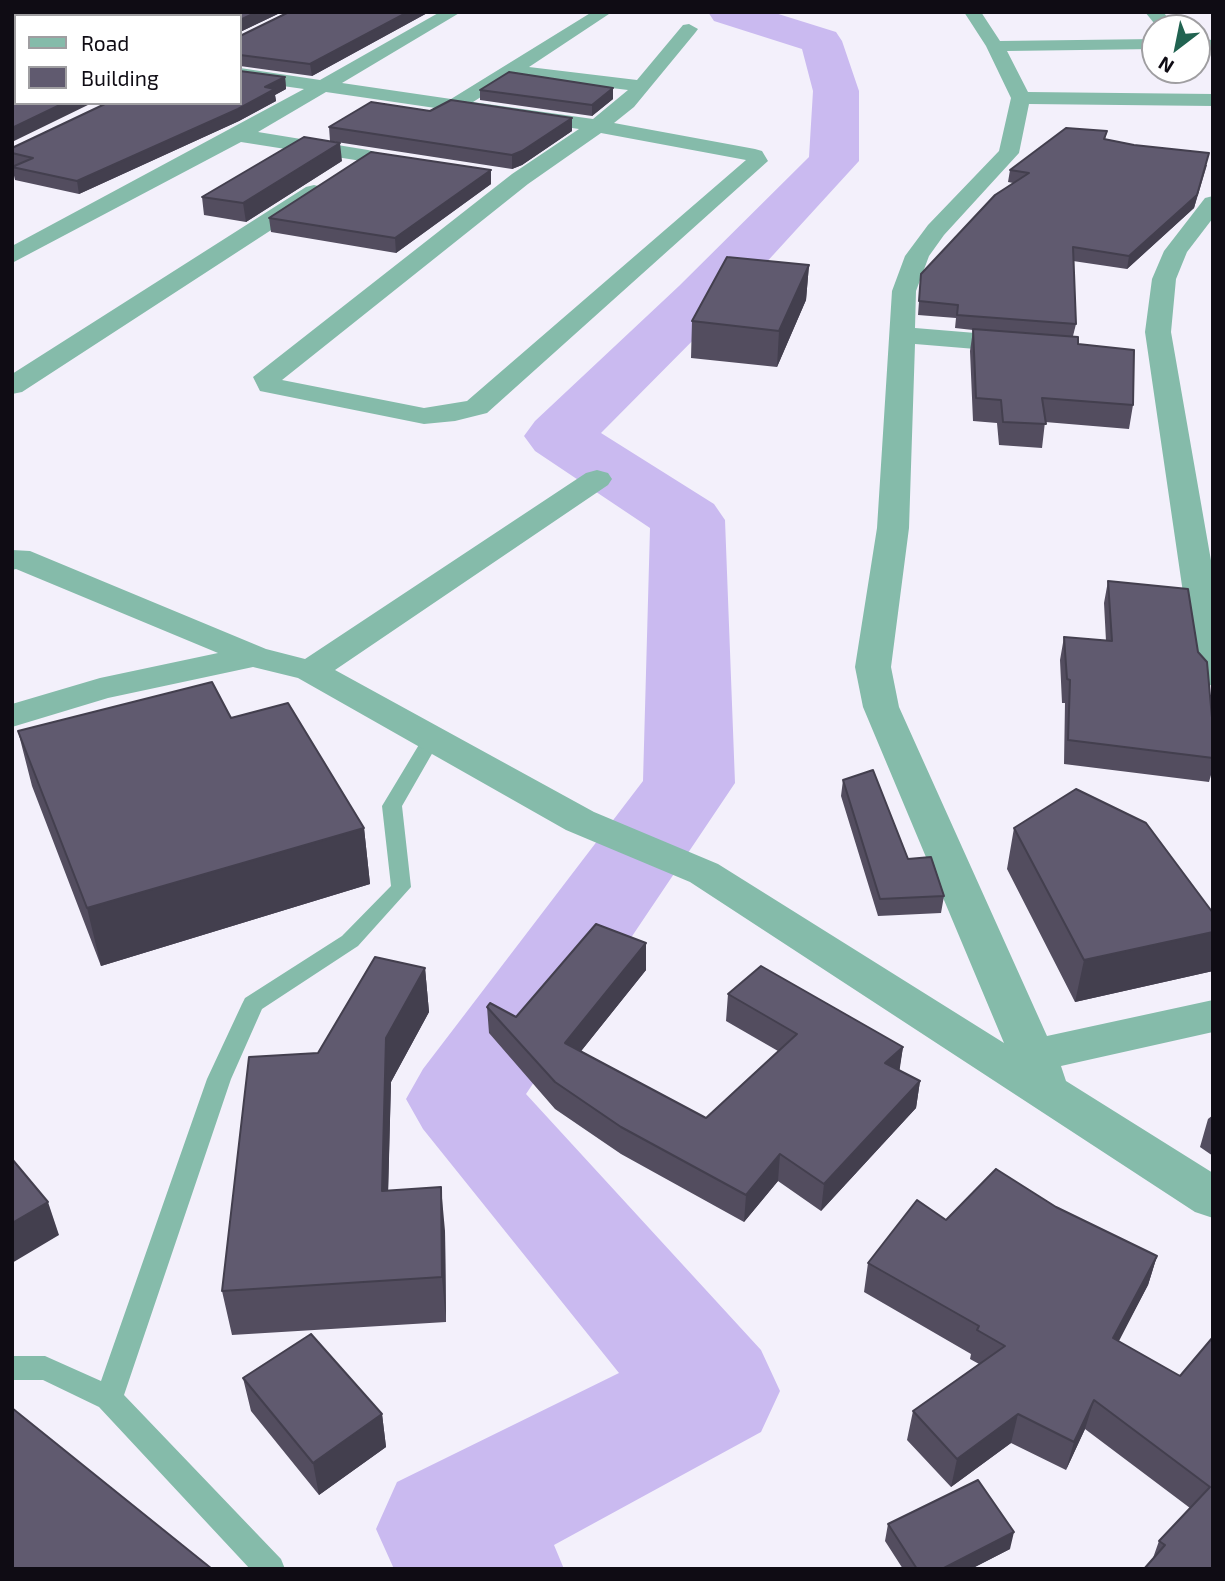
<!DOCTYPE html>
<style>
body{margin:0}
#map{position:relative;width:1225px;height:1581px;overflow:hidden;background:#f3f0fb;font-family:"Exo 2",sans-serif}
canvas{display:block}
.frame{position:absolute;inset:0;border:14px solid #0f0c14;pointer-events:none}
.legend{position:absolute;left:14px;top:14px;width:228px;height:91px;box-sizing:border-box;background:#fff;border:2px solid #9f9ea1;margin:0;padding:9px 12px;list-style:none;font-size:21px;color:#0f0c14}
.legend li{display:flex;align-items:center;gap:14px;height:35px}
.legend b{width:35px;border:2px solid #9f9ea1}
.north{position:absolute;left:1141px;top:14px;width:70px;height:70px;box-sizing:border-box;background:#fff;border:2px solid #9f9ea1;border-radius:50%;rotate:212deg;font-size:19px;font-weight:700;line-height:28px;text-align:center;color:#0f0c14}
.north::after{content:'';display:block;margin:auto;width:24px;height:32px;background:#216351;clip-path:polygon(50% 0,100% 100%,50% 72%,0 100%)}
</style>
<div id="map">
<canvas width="1225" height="1581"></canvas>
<div class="frame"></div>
<ul class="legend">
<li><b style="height:9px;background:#85bbaa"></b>Road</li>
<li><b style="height:19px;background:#605a6f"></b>Building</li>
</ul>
<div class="north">N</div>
</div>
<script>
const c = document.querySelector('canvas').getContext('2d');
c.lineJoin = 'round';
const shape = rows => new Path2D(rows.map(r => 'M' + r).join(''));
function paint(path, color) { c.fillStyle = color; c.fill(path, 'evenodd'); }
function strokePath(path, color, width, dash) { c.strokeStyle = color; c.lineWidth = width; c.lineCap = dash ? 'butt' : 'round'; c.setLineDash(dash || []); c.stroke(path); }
paint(shape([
 [708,12,772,12,836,32,842,41,859,91,859,161,721,312,601,433,714,504,725,520,735,783,526,1094,761,1350,780,1391,761,1432,554,1545,564,1569,394,1569,376,1529,397,1482,619,1373,423,1129,406,1099,423,1069,643,781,650,528,535,451,524,436,535,421,679,286,809,157,813,91,802,49,714,21,708,12]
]), '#cabaf0');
paint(shape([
 [432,732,441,738,402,806,411,887,358,946,262,1009,231,1079,124,1395,281,1559,285,1569,250,1569,99,1407,43,1380,12,1380,12,1356,45,1356,101,1381,207,1079,242,1004,245,998,342,936,391,886,382,806,423,738,432,732]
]), '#85bbaa');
paint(shape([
 [440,12,461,12,342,83,451,99,592,12,612,12,529,67,637,80,683,25,689,24,698,29,695,33,634,107,614,123,755,149,762,151,768,161,487,413,455,421,424,424,260,391,253,377,512,174,579,129,326,92,258,132,368,150,375,152,378,156,375,160,368,162,241,142,12,263,12,246,304,89,240,80,240,68,320,80,440,12],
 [514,76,628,90,593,119,473,102,514,76],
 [601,133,746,160,467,401,424,408,282,380,528,184,601,133],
 [964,12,981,12,1000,41,1155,39,1155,49,1007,51,1028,92,1213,94,1213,106,1029,104,1019,153,944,235,929,256,916,291,915,328,1024,337,1033,339,1037,345,1033,351,1024,353,915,344,909,528,891,667,899,707,1047,1036,1213,1000,1213,1032,1061,1066,1066,1081,1213,1173,1213,1218,1195,1212,690,882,566,830,298,678,253,667,108,698,12,727,12,704,100,678,218,653,16,569,12,570,12,550,30,551,266,649,305,659,586,473,597,470,608,473,612,479,608,485,335,670,594,812,718,864,1004,1043,863,707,855,667,877,528,892,291,905,256,928,225,999,151,1011,98,986,46,964,12],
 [1145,12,1163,12,1177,28,1158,28,1145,12],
 [1197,39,1213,40,1213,50,1197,49,1197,39],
 [12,59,16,59,16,71,12,71,12,59],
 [314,185,322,187,325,192,322,197,22,392,12,394,12,374,306,187,314,185],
 [1213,196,1213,218,1187,252,1176,279,1171,332,1213,572,1213,686,1201,682,1195,675,1145,332,1152,279,1164,251,1205,198,1213,196]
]), '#85bbaa');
paint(shape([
 [50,12,282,12,240,32,240,16,51,16],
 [429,12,312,76,240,66,240,36],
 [285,77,286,89,275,95,276,101,239,121,79,194,15,180,12,167,16,166,12,165,12,148],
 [480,90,613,99,592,116,480,100],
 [430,111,572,118,572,131,522,165,512,169,330,141,329,127],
 [1107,131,1105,139,1207,165,1194,208,1127,269,1073,261,1076,324,1073,336,1078,344,1133,405,1129,429,1045,422,1042,448,999,445,997,423,973,421,970,351,973,330,955,328,956,318,918,315,921,274,1013,183,1008,182,1010,170],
 [342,161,246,222,204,215,202,197],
 [491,170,491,184,396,253,271,232,269,218],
 [809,265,806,300,777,367,691,358,692,321],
 [1108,581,1198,652,1213,729,1213,768,1209,782,1064,764,1065,703,1062,703,1060,660,1064,637,1106,641,1104,603],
 [231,718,364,828,370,884,101,966,32,786,18,731],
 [843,780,908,859,944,896,941,913,878,916,841,796],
 [1014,828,1213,971,1075,1002,1007,869],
 [646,943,646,970,581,1051,706,1118,778,1051,726,1021,728,994,903,1047,899,1070,920,1081,916,1108,821,1211,778,1181,744,1222,621,1154,555,1109,489,1033,487,1007,516,1017],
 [425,968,429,1012,391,1082,388,1190,445,1231,446,1322,232,1335,222,1291,318,1053],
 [1213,1115,1213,1156,1200,1147,1208,1119],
 [1056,1207,1157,1256,1148,1285,1118,1341,1180,1376,1213,1337,1213,1569,1153,1558,1159,1541,1190,1508,1085,1429,1066,1470,1011,1443,951,1487,907,1440,913,1411,979,1364,970,1359,971,1354,864,1292,868,1263,946,1220],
 [243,1378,382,1414,386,1447,319,1495,251,1411],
 [888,1524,1010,1549,971,1569,903,1569,885,1541]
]), '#534d5f');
paint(shape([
 [257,12,282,12,240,32,240,20],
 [408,12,429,12,312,76,310,64],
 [285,77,286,89,275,95,276,101,239,121,79,194,77,181],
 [613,88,613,99,592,116,592,105],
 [64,103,92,103,12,142,12,128],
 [572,118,572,131,522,165,512,169,512,155],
 [340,143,342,161,246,222,243,203],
 [1209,153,1194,208,1127,269,1129,256],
 [491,170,491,184,396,253,395,238],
 [809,265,806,300,777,367,779,331],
 [364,828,370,884,101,966,87,908],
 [1213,932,1213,971,1075,1002,1084,960],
 [646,943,646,970,566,1070,565,1043],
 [425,968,429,1012,391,1082,387,1235,382,1191,386,1038],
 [903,1047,899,1074,885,1063],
 [920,1081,916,1108,821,1211,824,1184],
 [780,1154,778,1181,744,1222,746,1195],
 [441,1187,445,1231,446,1322,442,1277],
 [48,1202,59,1235,12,1263,12,1223],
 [1157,1256,1148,1285,1105,1368,1113,1338],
 [1094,1400,1085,1429,1066,1470,1074,1442],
 [382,1414,386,1447,319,1495,313,1463],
 [1018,1414,1011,1443,951,1487,957,1459],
 [1014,1532,1010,1549,971,1569,942,1569]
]), '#433f4e');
const building = shape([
 [70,12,257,12,240,20,240,16,97,16,70,12],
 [289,12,408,12,310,64,240,55,240,36,289,12],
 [240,71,285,77,265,87,275,89,238,109,77,181,12,167,33,158,12,153,12,148,107,103,240,103,240,71],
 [509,72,613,88,592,105,480,90,509,72],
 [16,99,16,103,64,103,12,128,12,100,16,99],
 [451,100,572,118,522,151,512,155,329,127,371,102,430,111,451,100],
 [1066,128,1107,131,1104,139,1134,145,1209,153,1197,195,1129,256,1073,247,1076,324,957,315,958,305,919,301,921,274,995,195,1029,173,1010,170,1066,128],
 [304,137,340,143,243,203,202,197,304,137],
 [371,152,491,170,395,238,269,218,371,152],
 [727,257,809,265,779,331,692,321,727,257],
 [973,329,1078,337,1078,344,1134,350,1133,405,1042,398,1046,424,1003,422,1001,400,976,398,973,329],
 [1108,581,1188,589,1198,652,1207,662,1213,729,1213,758,1068,740,1070,680,1067,679,1064,637,1112,641,1108,581],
 [212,682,231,718,288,703,364,828,87,908,18,731,212,682],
 [873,770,908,859,931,857,944,896,880,899,843,780,873,770],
 [1076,789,1146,823,1213,913,1213,932,1084,960,1014,828,1076,789],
 [596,924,646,943,565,1043,706,1118,797,1034,728,994,761,966,903,1047,885,1063,920,1081,824,1184,780,1154,746,1195,621,1127,555,1082,487,1007,490,1003,516,1017,596,924],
 [375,957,425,968,386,1038,382,1191,441,1187,442,1277,222,1291,249,1057,318,1053,375,957],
 [12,1159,48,1202,12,1223,12,1159],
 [996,1169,1056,1207,1157,1256,1113,1338,1180,1376,1213,1337,1213,1569,1144,1569,1165,1545,1159,1541,1210,1487,1094,1400,1074,1442,1018,1414,957,1459,913,1411,1005,1346,977,1330,979,1326,868,1263,917,1200,946,1220,996,1169],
 [311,1334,382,1414,313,1463,243,1378,311,1334],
 [12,1408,212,1569,12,1569,12,1408],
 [978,1480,1014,1532,942,1569,917,1569,888,1524,978,1480]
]);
paint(building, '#605a6f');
strokePath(building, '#433f4e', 2);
</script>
